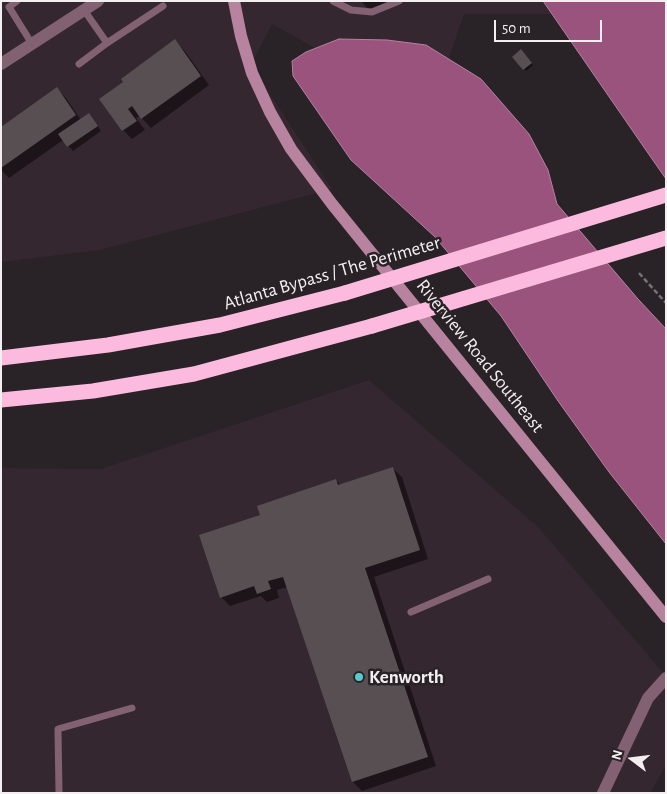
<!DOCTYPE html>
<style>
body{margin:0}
#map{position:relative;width:667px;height:794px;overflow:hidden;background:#292226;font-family:"Alegreya Sans",sans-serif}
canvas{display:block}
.frame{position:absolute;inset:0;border:2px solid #f3eef0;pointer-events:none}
.north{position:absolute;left:607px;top:734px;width:50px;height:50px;-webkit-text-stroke:4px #292226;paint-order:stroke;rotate:285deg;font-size:14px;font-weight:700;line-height:20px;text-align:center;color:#f3eef0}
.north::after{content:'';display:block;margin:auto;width:18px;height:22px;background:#f3eef0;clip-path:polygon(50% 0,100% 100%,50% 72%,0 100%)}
.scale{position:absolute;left:494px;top:20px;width:108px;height:22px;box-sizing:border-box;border:2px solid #f3eef0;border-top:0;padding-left:6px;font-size:15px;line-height:18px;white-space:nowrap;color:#f3eef0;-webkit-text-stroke:4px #292226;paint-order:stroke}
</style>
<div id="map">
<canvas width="667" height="794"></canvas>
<div class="frame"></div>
<div class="north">N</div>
<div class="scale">50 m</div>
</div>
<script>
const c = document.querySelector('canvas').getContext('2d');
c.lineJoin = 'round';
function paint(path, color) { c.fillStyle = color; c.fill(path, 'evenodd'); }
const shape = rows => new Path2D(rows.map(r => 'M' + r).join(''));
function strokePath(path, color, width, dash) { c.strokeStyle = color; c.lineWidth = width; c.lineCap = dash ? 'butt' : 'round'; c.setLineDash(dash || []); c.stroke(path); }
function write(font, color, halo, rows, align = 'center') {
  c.font = font + ' "Alegreya Sans",sans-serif'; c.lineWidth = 5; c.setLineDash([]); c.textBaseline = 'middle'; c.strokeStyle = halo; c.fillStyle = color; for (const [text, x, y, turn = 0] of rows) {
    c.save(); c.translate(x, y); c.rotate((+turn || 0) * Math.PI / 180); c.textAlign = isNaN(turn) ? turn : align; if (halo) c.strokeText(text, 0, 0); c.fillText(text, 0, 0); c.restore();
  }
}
paint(shape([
 [1,1,544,1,555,14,464,14,431,112,272,24,251,65,332,189,100,250,1,262],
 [369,380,538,527,666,676,666,765,650,793,1,793,1,468,101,469]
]), '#35272f');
const water = shape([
 [543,1,666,1,666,179,641,143,543,1],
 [339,39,387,40,426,45,481,79,529,134,548,170,557,204,638,299,666,329,666,544,609,472,558,401,501,316,435,237,351,160,293,76,292,61,306,52,339,39]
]);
paint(water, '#9a537c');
strokePath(water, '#b5829f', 1);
paint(shape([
 [361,1,391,1,371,12],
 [175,41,184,50,209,85,151,128,140,116,136,118,145,130,132,139,123,130,101,100,125,82],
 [521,50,533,65,526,71,513,57],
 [57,89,66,98,81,120,93,119,101,131,73,151,63,140,9,178,1,170,1,128],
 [392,468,402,477,428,559,374,577,436,766,362,791,353,782,288,587,277,590,279,598,267,602,261,596,230,606,221,597,262,516,336,480,341,486]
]), '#0007');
paint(shape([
 [175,39,201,76,141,119,132,106,128,109,137,121,122,131,99,99,123,82,121,79],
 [521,49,532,63,523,70,512,57],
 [57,87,76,115,1,168,1,127],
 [89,113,98,126,67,147,58,134],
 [393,467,420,550,365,568,428,757,352,782,283,577,268,581,271,589,257,594,254,586,220,598,199,535,260,515,257,506,336,479,338,485]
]), '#584f53');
strokePath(shape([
 [639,273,666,303]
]), '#787175', 2.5, [5, 2.5]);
strokePath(shape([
 [17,1,9,7,32,44],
 [333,1,351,10,372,12,399,1],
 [84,10,107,43,163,6],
 [79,64,107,43],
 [411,612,488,579],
 [59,793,58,729,132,708]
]), '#816172', 7);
strokePath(shape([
 [1,64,98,1],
 [603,793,648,698,666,678]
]), '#816172', 12);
strokePath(shape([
 [234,1,241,36,252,73,270,112,291,149,332,204,666,617]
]), '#b7839f', 12);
strokePath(shape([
 [1,358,108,345,220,325,345,293],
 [1,400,93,391,194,374,372,326]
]), '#fcbbde', 15);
strokePath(shape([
 [345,293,666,195],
 [372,326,666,238]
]), '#fcbbde', 15);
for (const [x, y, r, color] of [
 [359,677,5,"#52cdcd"]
]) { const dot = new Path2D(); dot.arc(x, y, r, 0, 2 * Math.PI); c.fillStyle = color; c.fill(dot); strokePath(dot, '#292226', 2); }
write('19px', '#f3eef0', '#292226', [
 ["Atlanta Bypass / The Perimeter",332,273,-16],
 ["Riverview Road Southeast",480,356,51]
]);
write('bold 19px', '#f3eef0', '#292226', [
 ["Kenworth",369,677]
], 'left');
</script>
